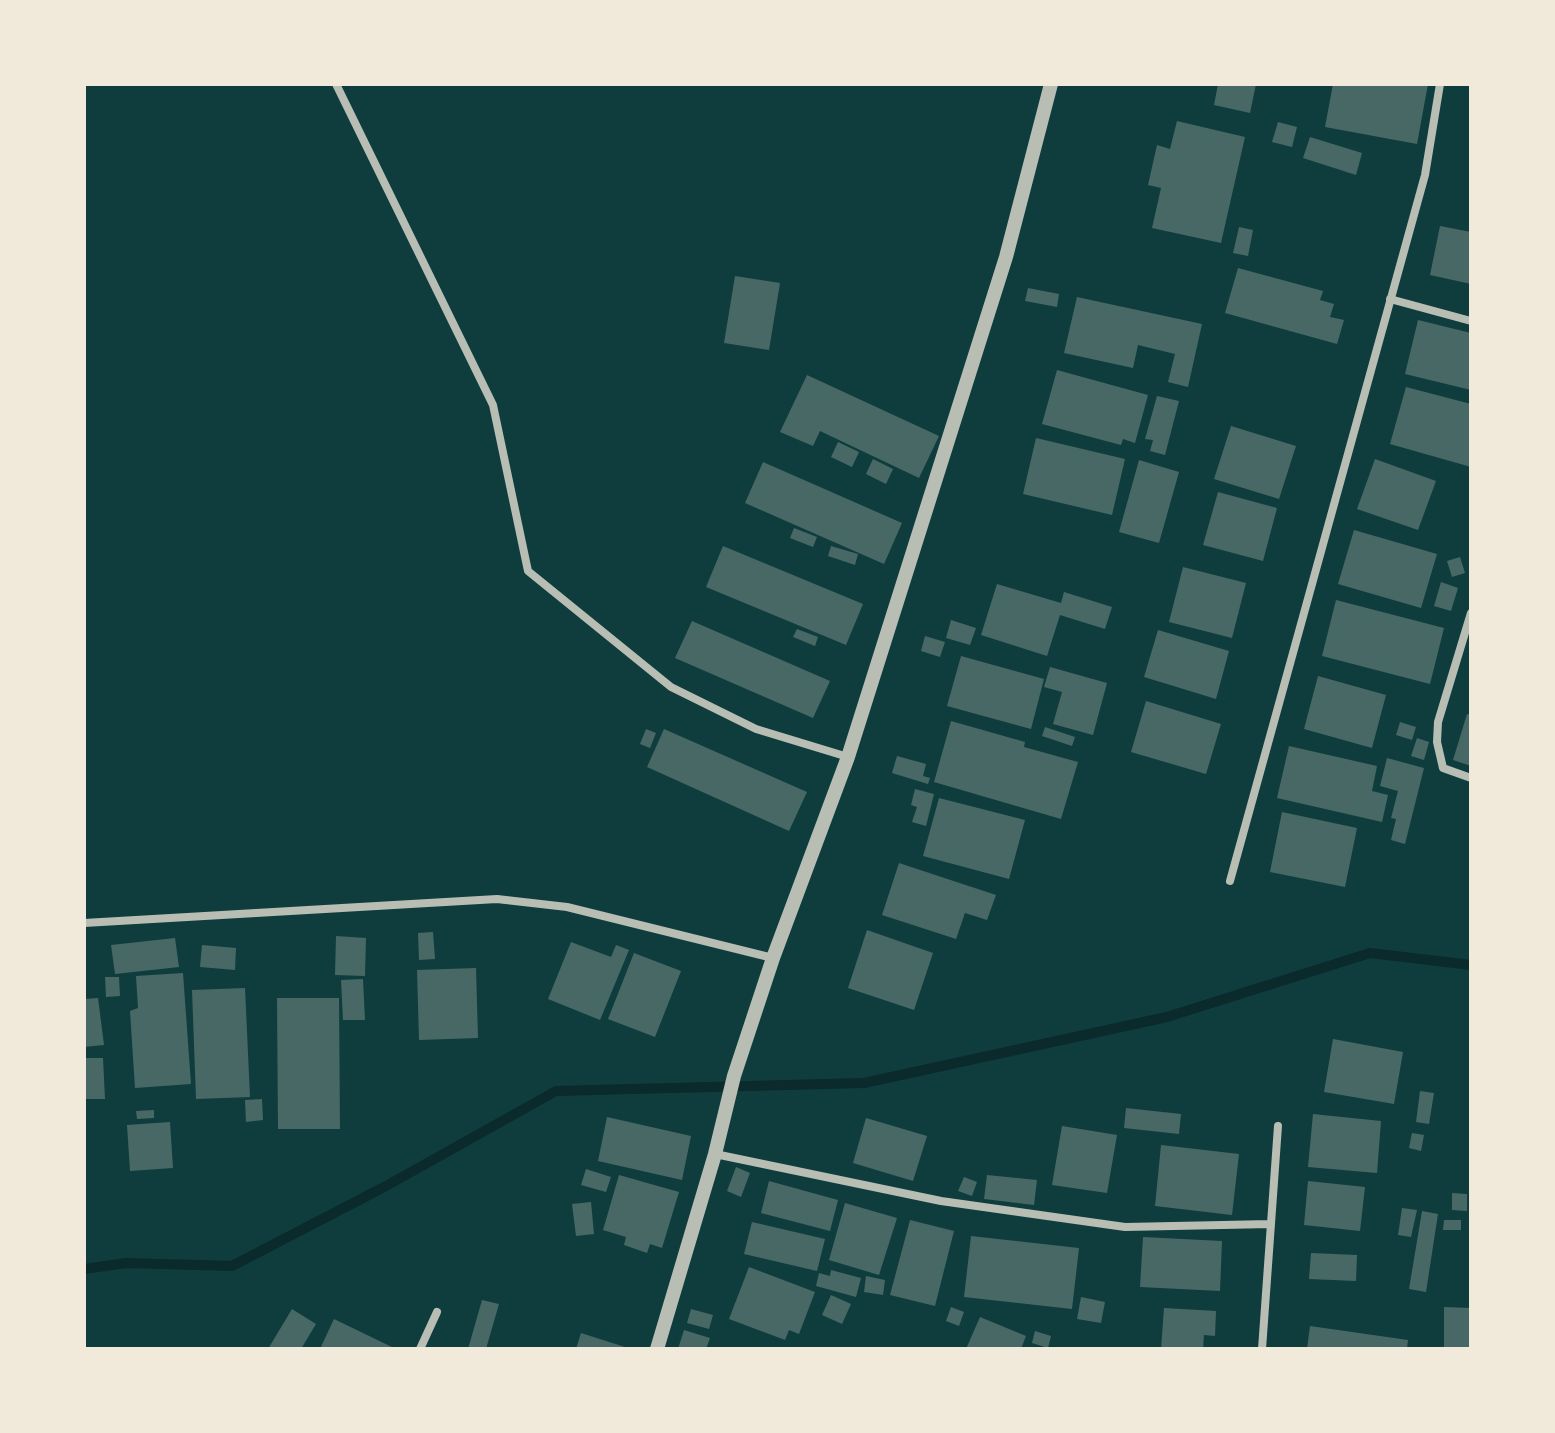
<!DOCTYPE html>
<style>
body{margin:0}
#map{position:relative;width:1555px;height:1433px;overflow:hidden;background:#0f3d3e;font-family:Arial,sans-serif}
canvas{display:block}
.frame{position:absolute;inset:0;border:86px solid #f1e9da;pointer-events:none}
</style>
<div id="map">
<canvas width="1555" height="1433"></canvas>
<div class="frame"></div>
</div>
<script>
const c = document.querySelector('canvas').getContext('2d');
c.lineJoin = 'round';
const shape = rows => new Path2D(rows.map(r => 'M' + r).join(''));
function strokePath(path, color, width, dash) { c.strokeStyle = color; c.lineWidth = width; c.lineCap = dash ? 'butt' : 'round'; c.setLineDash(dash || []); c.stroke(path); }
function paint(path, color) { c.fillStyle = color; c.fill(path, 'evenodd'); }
strokePath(shape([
 [84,1269,126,1263,232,1266,386,1186,556,1091,864,1083,1167,1017,1370,953,1471,965]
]), '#0a2a2b', 10);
paint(shape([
 [1218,84,1256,84,1250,113,1214,105],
 [1333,84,1428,84,1417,144,1325,127],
 [1177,121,1245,137,1221,243,1152,228,1161,188,1148,185,1157,145,1170,149],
 [1278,122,1297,127,1292,147,1272,142],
 [1310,137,1362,153,1356,175,1303,158],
 [1440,226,1471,232,1471,284,1430,275],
 [1239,227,1253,230,1248,256,1233,253],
 [1238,268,1323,291,1320,300,1334,304,1330,317,1344,320,1337,344,1225,313],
 [735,276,780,283,769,350,724,343],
 [1028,288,1059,294,1057,307,1025,301],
 [1077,297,1202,324,1188,387,1168,382,1175,354,1138,345,1133,368,1064,353],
 [1418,320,1471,333,1471,390,1405,374],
 [1057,370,1148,395,1135,443,1123,439,1121,445,1042,424],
 [807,375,939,436,919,478,820,431,813,446,780,432],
 [1406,387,1471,404,1471,467,1390,444],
 [1157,396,1179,401,1165,455,1150,451,1153,440,1145,439],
 [1231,426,1296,446,1279,499,1214,479],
 [1036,438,1125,459,1112,515,1023,494],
 [838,442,859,452,852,467,831,457],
 [873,459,893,469,886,484,866,474],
 [1375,459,1436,481,1418,530,1357,509],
 [1139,460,1179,472,1159,543,1119,532],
 [763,462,902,523,884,564,745,503],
 [1218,492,1277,508,1263,561,1203,545],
 [794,528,817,537,813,547,790,538],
 [1354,530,1437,554,1421,608,1338,584],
 [723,546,863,604,846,645,706,587],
 [831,546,858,554,855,565,828,556],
 [1460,557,1465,573,1452,577,1447,561],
 [1183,567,1246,583,1232,638,1169,622],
 [1441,582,1458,588,1451,611,1434,606],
 [997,584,1061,603,1064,592,1112,607,1105,629,1060,615,1047,656,981,635],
 [1336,600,1444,628,1430,684,1322,656],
 [951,620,976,628,970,645,946,638],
 [692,621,830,681,813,718,675,658],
 [797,629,818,637,815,646,793,637],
 [1158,630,1229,651,1216,699,1144,677],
 [925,636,945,642,940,657,921,651],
 [961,656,1044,679,1031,729,947,706],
 [1050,667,1107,683,1093,735,1053,724,1062,692,1044,687],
 [1318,676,1386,695,1372,748,1304,729],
 [1146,701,1221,724,1206,774,1131,752],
 [1467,714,1471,715,1471,766,1453,760],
 [951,721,1025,742,1024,747,1078,762,1061,819,934,782],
 [1400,722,1416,727,1412,740,1396,735],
 [1045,727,1075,737,1072,746,1042,736],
 [646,729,656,733,650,748,640,744],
 [664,729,807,792,789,831,647,767],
 [1417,738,1429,742,1424,760,1411,756],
 [1289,746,1377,766,1372,791,1388,795,1382,822,1277,798],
 [897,756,926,764,923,776,930,778,928,784,892,773],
 [1387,758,1424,768,1405,844,1391,840,1396,819,1391,818,1398,791,1380,786],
 [915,789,934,794,926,826,912,822,917,807,911,805],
 [939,798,1025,820,1009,879,923,856],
 [1282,812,1357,828,1345,887,1270,872],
 [899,863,996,895,987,920,965,913,956,939,882,915],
 [867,930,933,953,914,1010,848,988],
 [433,932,435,959,419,960,418,933],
 [336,936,366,938,365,976,335,975],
 [175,938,179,967,115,974,111,945],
 [571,942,611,957,616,945,629,950,600,1020,548,999],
 [202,945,236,948,235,970,200,967],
 [634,953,681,971,655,1037,608,1019],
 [476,968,478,1038,419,1040,417,970],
 [183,973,191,1084,135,1088,130,1011,138,1008,136,976],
 [105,977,119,977,120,996,106,997],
 [363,979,365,1020,343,1020,341,980],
 [245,988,250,1097,196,1099,192,990],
 [98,998,104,1045,84,1047,84,999],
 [277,998,339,998,340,1129,278,1129],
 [1333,1039,1403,1052,1394,1104,1324,1092],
 [84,1058,103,1058,105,1099,84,1099],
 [1420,1091,1434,1093,1429,1124,1416,1122],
 [262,1099,263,1120,246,1122,245,1100],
 [1126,1108,1181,1114,1179,1134,1124,1128],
 [154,1110,154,1118,137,1119,136,1111],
 [1313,1114,1381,1121,1377,1173,1308,1167],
 [607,1117,691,1136,682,1180,598,1161],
 [866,1118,927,1136,913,1181,853,1163],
 [170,1122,173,1168,130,1171,127,1125],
 [1062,1126,1117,1135,1107,1193,1052,1185],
 [1412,1133,1424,1135,1421,1151,1409,1148],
 [1161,1145,1239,1154,1232,1215,1155,1206],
 [736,1167,750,1173,741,1197,727,1191],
 [586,1169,611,1177,606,1192,581,1185],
 [619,1175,679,1192,662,1248,650,1244,647,1253,624,1245,626,1237,603,1230],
 [987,1175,1037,1180,1034,1205,984,1199],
 [964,1177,977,1182,972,1196,958,1191],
 [769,1181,838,1200,830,1231,761,1213],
 [1308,1181,1365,1187,1360,1231,1304,1225],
 [1452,1193,1467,1194,1467,1211,1452,1210],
 [591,1202,594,1234,576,1236,572,1204],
 [845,1203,897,1218,879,1275,829,1260],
 [1402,1208,1417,1210,1411,1237,1398,1235],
 [1422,1211,1438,1214,1426,1292,1409,1289],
 [910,1220,954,1231,935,1306,890,1295],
 [1444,1220,1461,1220,1461,1230,1443,1230],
 [752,1222,825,1239,817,1271,744,1254],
 [971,1236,1079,1248,1072,1309,964,1297],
 [1143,1237,1222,1241,1220,1291,1140,1287],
 [1311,1253,1357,1255,1356,1281,1309,1279],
 [749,1267,815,1292,799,1334,789,1330,785,1340,729,1319],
 [831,1270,861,1278,856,1297,816,1286,819,1273,830,1276],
 [866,1276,885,1280,883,1295,864,1292],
 [831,1295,851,1304,842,1324,822,1315],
 [1081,1297,1105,1302,1101,1323,1077,1319],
 [482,1300,499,1304,486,1349,468,1349],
 [951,1307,964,1312,959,1326,946,1321],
 [1444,1307,1471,1308,1471,1349,1444,1349],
 [1164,1308,1216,1311,1215,1336,1204,1335,1203,1349,1161,1349],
 [292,1309,316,1324,301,1349,268,1349],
 [691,1309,713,1315,709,1329,687,1323],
 [980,1317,1026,1336,1021,1349,966,1349],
 [334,1319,396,1349,320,1349],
 [1310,1326,1408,1340,1407,1349,1307,1349],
 [684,1330,710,1338,706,1349,678,1349],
 [1035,1331,1051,1336,1048,1348,1032,1343],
 [581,1333,628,1348,628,1349,576,1349]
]), '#486865');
strokePath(shape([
 [336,84,493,405,528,571,671,687,756,729,848,757],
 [1390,299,1471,321],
 [1471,613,1438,722,1437,742,1443,768,1471,778],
 [1230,881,1425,175,1440,84],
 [84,923,497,899,567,907,773,958],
 [715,1154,941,1201,1125,1227,1271,1224],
 [420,1349,437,1312],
 [1262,1349,1278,1126]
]), '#b8beb3', 8);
strokePath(shape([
 [657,1349,715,1154,734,1076,773,958,848,757,1006,257,1051,84]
]), '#b8beb3', 14);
</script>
